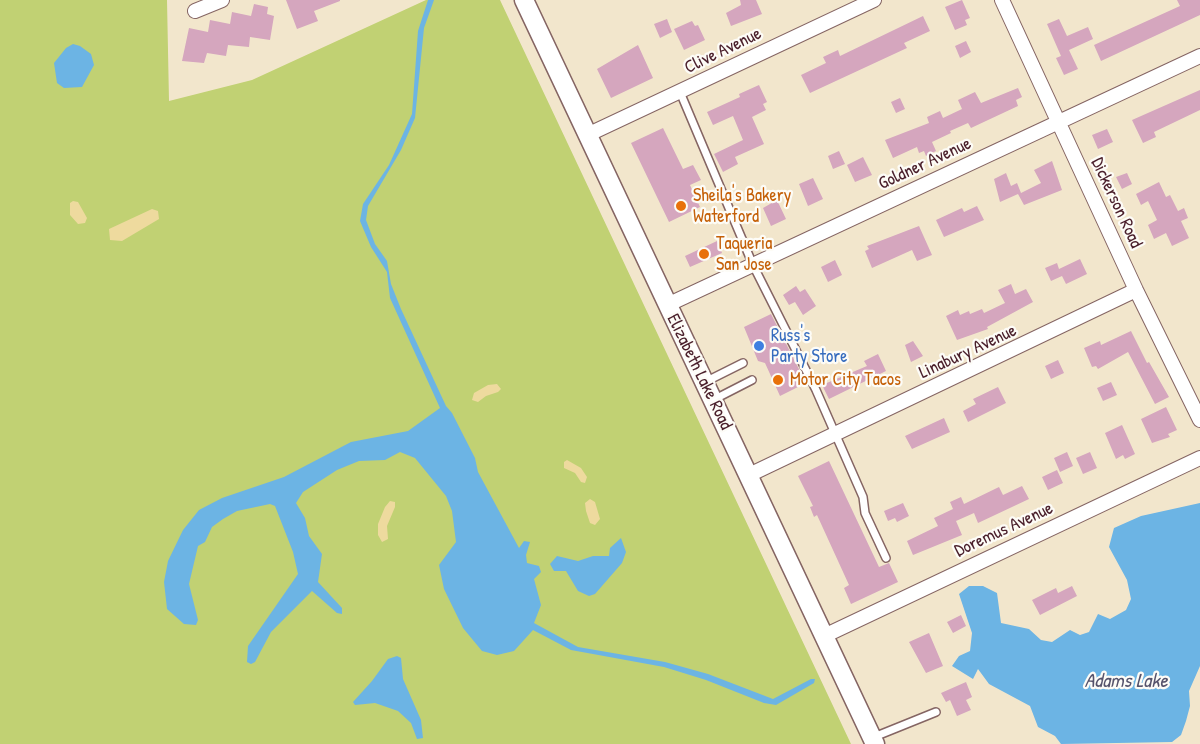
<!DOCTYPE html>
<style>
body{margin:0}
canvas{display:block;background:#f2e6cc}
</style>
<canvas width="1200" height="744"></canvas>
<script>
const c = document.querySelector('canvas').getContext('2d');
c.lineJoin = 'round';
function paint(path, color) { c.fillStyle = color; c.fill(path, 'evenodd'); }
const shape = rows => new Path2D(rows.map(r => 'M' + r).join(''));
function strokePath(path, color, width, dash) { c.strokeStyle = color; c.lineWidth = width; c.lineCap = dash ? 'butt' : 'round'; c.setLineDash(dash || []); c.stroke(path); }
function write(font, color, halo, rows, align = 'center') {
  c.font = font + ' "Patrick Hand",sans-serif'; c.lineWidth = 4.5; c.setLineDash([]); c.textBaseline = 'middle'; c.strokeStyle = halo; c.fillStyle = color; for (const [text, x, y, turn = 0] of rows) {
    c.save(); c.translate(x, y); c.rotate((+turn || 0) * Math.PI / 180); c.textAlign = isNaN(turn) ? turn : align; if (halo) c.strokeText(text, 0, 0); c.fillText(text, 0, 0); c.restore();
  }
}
paint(shape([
 [0,0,167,0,169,101,252,80,426,0,500,0,851,744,0,744]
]), '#c1d173');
paint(shape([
 [73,201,78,202,87,218,85,223,78,224,70,215,70,203],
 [152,209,158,211,159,219,122,241,110,240,109,229],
 [497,384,501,389,498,392,486,396,478,402,472,400,474,393,488,385],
 [567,460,581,468,587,477,585,483,581,482,575,473,564,468,564,462],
 [590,499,595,502,600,519,595,525,590,523,586,511,585,503],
 [390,501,395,502,395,507,387,526,388,539,382,542,378,535,378,524,385,507]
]), '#eeda9e');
paint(shape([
 [428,0,434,0,424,28,415,118,401,150,368,206,366,220,375,244,387,261,391,284,401,309,446,406,452,413,475,458,478,472,519,548,524,541,530,542,526,555,527,563,539,566,541,572,534,579,541,605,534,623,578,647,665,662,708,674,773,699,811,679,815,679,814,683,776,705,764,703,706,680,664,667,571,650,533,630,514,651,497,655,482,651,463,628,444,589,439,565,456,542,452,511,446,496,415,458,400,452,385,460,359,461,337,470,303,492,296,503,305,518,309,536,322,554,318,582,342,608,342,614,337,613,312,591,271,632,255,662,251,664,247,662,248,646,298,574,293,552,275,506,270,504,237,511,223,519,212,527,205,542,198,546,189,584,198,620,196,625,184,624,167,609,164,582,168,561,183,530,199,510,222,498,284,477,351,442,408,431,440,408,390,298,387,272,371,247,360,221,363,204,389,165,412,114,418,31],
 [73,44,80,46,91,54,94,65,82,87,64,88,57,83,54,63,66,48],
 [1200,503,1200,666,1189,691,1190,706,1186,721,1181,735,1172,742,1061,744,1055,736,1038,727,1030,706,989,684,978,669,973,679,952,666,959,656,970,651,972,633,959,594,969,586,983,586,997,593,1001,623,1029,629,1041,640,1052,642,1070,630,1080,635,1089,632,1098,614,1110,619,1126,610,1131,599,1127,580,1109,547,1114,528,1141,516],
 [621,538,626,552,622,563,595,594,589,596,578,591,566,571,554,571,550,564,557,556,578,561,593,556,609,556,610,548],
 [397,656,401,658,403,679,421,720,423,738,417,739,411,723,398,711,375,703,355,705,353,702,372,681,388,659]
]), '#6cb4e4');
paint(shape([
 [286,0,340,0,340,1,314,11,318,21,297,29],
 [740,0,756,0,762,14,731,26,726,13,741,5],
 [962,0,970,18,965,20,967,25,955,30,945,7],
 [1177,0,1200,0,1200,15,1101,61,1094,45,1180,6],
 [254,4,268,7,267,14,274,16,270,40,250,37,249,47,228,45,226,56,207,53,204,63,182,61,189,28,208,32,210,20,230,24,232,12,251,16],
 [923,16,930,31,904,43,907,48,810,93,801,75,826,63,823,57,838,50,840,56],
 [667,19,672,32,660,38,654,24],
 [1059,19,1067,36,1088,27,1093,39,1069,50,1078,69,1064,75,1056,58,1061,56,1047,24],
 [692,21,695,26,698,25,705,40,684,50,674,29],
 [966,41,971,52,960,58,955,46],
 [638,45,653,78,611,98,597,69],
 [759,85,767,102,763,104,766,110,752,117,764,144,735,157,738,164,723,172,714,154,743,140,733,116,713,125,707,112,740,97,739,94],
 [1018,88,1022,97,1016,100,1018,106,971,128,968,123,950,131,951,133,932,142,936,151,926,156,924,151,919,153,917,147,893,158,885,140,929,123,927,117,940,111,943,118,962,109,958,100,975,92,981,103],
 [1200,90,1200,110,1154,132,1156,137,1143,143,1132,120],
 [900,98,905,109,896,113,891,102],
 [663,128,683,169,693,165,701,180,690,185,700,207,669,222,631,143],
 [1107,129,1113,142,1098,149,1092,135],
 [839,151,845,164,833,169,828,156],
 [863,157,872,175,855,182,847,165],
 [1052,161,1062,190,1024,205,1018,194,1000,202,994,179,1006,173,1011,186,1017,183,1021,193,1041,183,1034,170],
 [1127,173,1132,184,1122,189,1116,177],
 [813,178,823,199,808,206,799,184],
 [1159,182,1166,197,1170,195,1178,211,1184,208,1188,218,1181,221,1189,238,1172,246,1166,233,1154,239,1148,225,1157,220,1148,201,1141,205,1136,194],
 [777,200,786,219,771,226,763,208],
 [977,206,984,220,944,237,936,220,962,208,964,212],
 [919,226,932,255,917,261,912,250,872,268,865,251,869,249,867,246],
 [717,241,722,253,690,267,685,256],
 [1080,259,1087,274,1066,284,1062,276,1051,281,1045,268,1057,263,1059,269],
 [835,260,842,275,828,282,821,267],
 [1011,284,1015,294,1026,289,1033,302,987,327,988,329,957,340,946,316,958,310,960,315,969,311,970,314,982,309,984,313,1005,303,998,290],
 [796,286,800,292,805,289,816,306,803,315,795,302,789,305,783,295],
 [771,314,806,383,780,396,765,363,758,361,744,327],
 [1131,331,1147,363,1149,362,1169,397,1155,404,1128,352,1098,369,1096,366,1092,367,1084,348,1100,341,1101,345],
 [913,341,923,356,911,362,905,345],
 [878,354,886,371,829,399,822,385,867,366,864,361],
 [1058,360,1064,373,1051,379,1045,366],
 [1111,382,1117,395,1103,401,1097,388],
 [998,387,1006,403,968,422,963,411,976,404,973,399],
 [1166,407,1177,430,1168,434,1170,437,1152,443,1141,419],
 [944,418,950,432,912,449,905,436],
 [1122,425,1135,454,1125,459,1123,455,1116,459,1105,433],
 [1067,452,1073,466,1060,472,1054,458],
 [1090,452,1097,468,1083,474,1076,458],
 [829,461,879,567,889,563,898,582,851,604,844,588,849,585,817,515,814,517,810,507,813,506,798,476],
 [1057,470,1063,483,1048,490,1042,477],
 [1022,486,1029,499,978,523,974,513,956,521,962,535,913,555,907,541,938,526,934,518,953,509,950,502,961,497,964,504,999,487,1003,495],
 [903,503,909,516,897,522,895,518,888,521,884,511],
 [1072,586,1077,596,1040,615,1032,600,1056,588,1058,593],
 [961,615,966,626,953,633,947,622],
 [929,633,943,666,926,673,909,642],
 [966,682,972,697,966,700,971,710,957,716,950,700,946,702,941,693]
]), '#d5a6be');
const lane = shape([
 [680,92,753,265,816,390,863,497,865,513,886,558],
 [705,382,743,363],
 [713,400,752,380],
 [874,737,936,712]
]);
const street = shape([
 [1002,0,1136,290,1200,420],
 [195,11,222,0],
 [587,135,874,0],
 [667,305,1200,56],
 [749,475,1136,290],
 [824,636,1200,458]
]);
const secondary = shape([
 [524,0,875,744]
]);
strokePath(lane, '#856563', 10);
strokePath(street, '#856563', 16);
strokePath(secondary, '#856563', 21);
strokePath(lane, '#fff', 7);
strokePath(street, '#fff', 14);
strokePath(secondary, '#fff', 18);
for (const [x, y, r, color] of [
 [681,206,6,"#e8710a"],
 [704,254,6,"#e8710a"],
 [759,346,6,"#3f7fe0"],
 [778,380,6,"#e8710a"]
]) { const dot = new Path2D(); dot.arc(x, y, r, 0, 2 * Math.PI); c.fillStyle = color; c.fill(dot); strokePath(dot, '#fdfcf7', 2); }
write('18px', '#4a1f2b', '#fdfcf7', [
 ["Clive Avenue",723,51,-26],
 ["Goldner Avenue",925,164,-25],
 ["Dickerson Road",1116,203,65],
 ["Linabury Avenue",968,352,-25],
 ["Elizabeth Lake Road",699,372,64],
 ["Doremus Avenue",1004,530,-25]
]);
write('18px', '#c56008', '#fdfcf7', [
 ["Sheila's Bakery",693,196],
 ["Waterford",693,217],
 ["Taqueria",716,244],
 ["San Jose",716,265],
 ["Motor City Tacos",790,380]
], 'left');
write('18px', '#366cbe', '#fdfcf7', [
 ["Russ's",771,336],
 ["Party Store",771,357]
], 'left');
write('italic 20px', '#56536c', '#fdfcf7', [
 ["Adams Lake",1126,682]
]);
</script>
